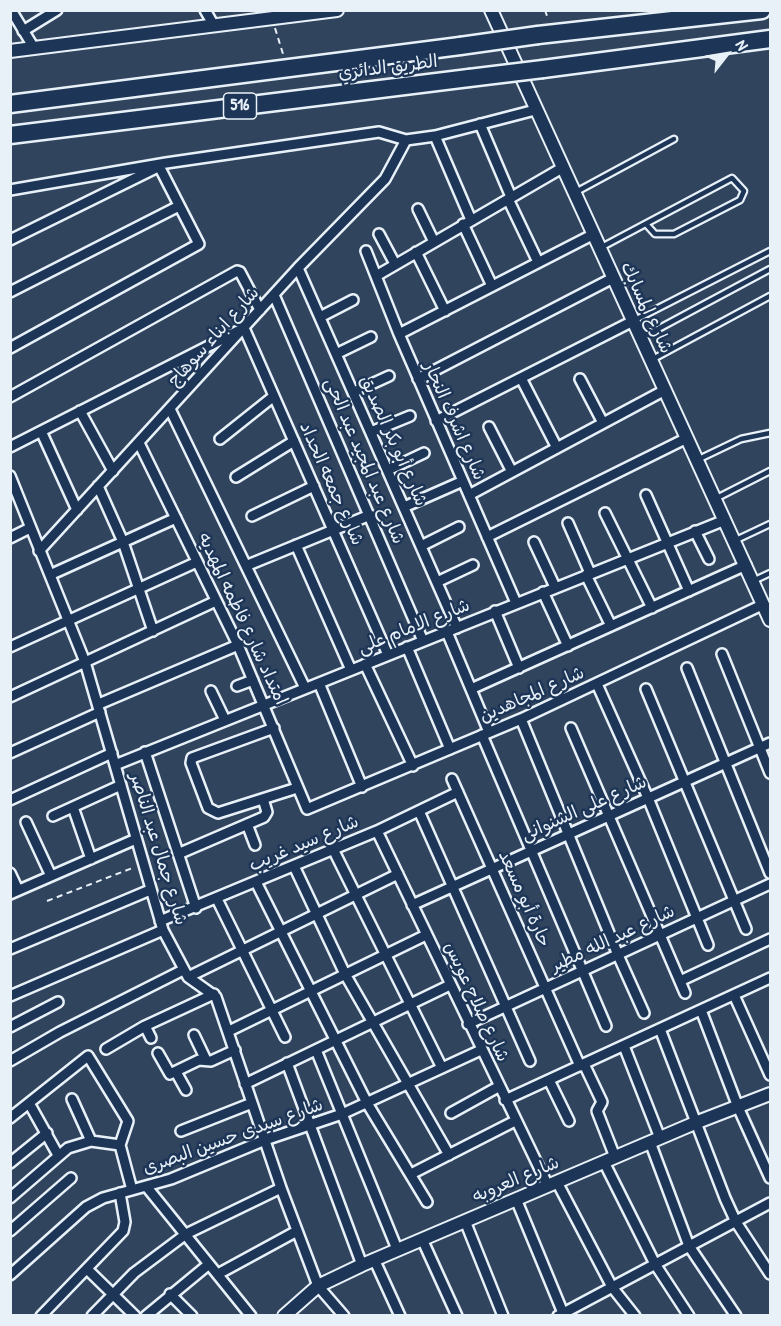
<!DOCTYPE html>
<meta charset="utf-8">
<style>
body{margin:0}
#map{position:relative;width:781px;height:1326px;overflow:hidden;background:#31445e;font-family:"Patrick Hand",sans-serif}
canvas{display:block}
.frame{position:absolute;inset:0;border:12px solid #e8f1f8;pointer-events:none}
.north{position:absolute;left:697px;top:24px;width:60px;height:60px;-webkit-text-stroke:4px #1d3557;paint-order:stroke;rotate:59deg;font-size:16px;font-weight:700;line-height:24px;text-align:center;color:#e8f1f8}
.north::after{content:'';display:block;margin:auto;width:21px;height:27px;background:#e8f1f8;clip-path:polygon(50% 0,100% 100%,50% 72%,0 100%)}
</style>
<div id="map">
<canvas width="781" height="1326"></canvas>
<div class="frame"></div>
<div class="north">N</div>
</div>
<script>
const c = document.querySelector('canvas').getContext('2d');
c.lineJoin = 'round';
const shape = rows => new Path2D(rows.map(r => 'M' + r).join(''));
function strokePath(path, color, width, dash) { c.strokeStyle = color; c.lineWidth = width; c.lineCap = dash ? 'butt' : 'round'; c.setLineDash(dash || []); c.stroke(path); }
function write(font, color, halo, rows, align = 'center') {
  c.font = font + ' "Patrick Hand","Playpen Sans Arabic",sans-serif'; c.lineWidth = 5; c.setLineDash([]); c.textBaseline = 'middle'; c.strokeStyle = halo; c.fillStyle = color; for (const [text, x, y, turn = 0] of rows) {
    c.save(); c.translate(x, y); c.rotate((+turn || 0) * Math.PI / 180); c.textAlign = isNaN(turn) ? turn : align; if (halo) c.strokeText(text, 0, 0); c.fillText(text, 0, 0); c.restore();
  }
}
const service = shape([
 [576,192,674,139],
 [600,248,732,178,744,191,740,200,674,234,655,234,646,224],
 [635,320,770,251],
 [643,337,770,269],
 [653,359,770,296],
 [697,460,741,439,770,433],
 [715,499,770,471],
 [734,541,770,524],
 [753,581,770,573]
]);
const minor = shape([
 [11,10,34,48],
 [205,10,213,24],
 [23,31,57,10],
 [480,124,511,197],
 [435,136,471,220],
 [10,190,166,163,379,132,406,140,435,136,535,110],
 [508,199,538,262],
 [418,209,434,242],
 [463,224,492,286],
 [379,234,395,264],
 [10,240,156,168],
 [366,251,399,334,516,603],
 [416,252,445,311],
 [298,268,457,628],
 [376,276,562,168],
 [10,292,179,206],
 [274,295,423,641],
 [320,317,353,300],
 [399,334,592,235],
 [10,348,199,244,159,166],
 [336,354,371,337],
 [521,378,557,448],
 [418,379,613,278],
 [580,379,603,423],
 [354,392,389,376],
 [10,397,237,271,240,272,260,310],
 [170,409,305,688],
 [80,411,113,471],
 [436,421,633,321],
 [489,427,512,472],
 [41,431,77,510],
 [371,432,410,416],
 [220,439,274,396],
 [139,443,238,645,307,809,521,719,764,604],
 [10,447,244,328,388,655],
 [388,470,424,453],
 [10,476,85,662,163,930,188,977,216,997,281,1188,318,1286,344,1316],
 [236,477,294,441],
 [98,486,123,542,153,631],
 [469,495,665,390],
 [646,495,689,591],
 [404,507,463,481],
 [605,513,652,608],
 [252,516,314,486],
 [568,523,590,573],
 [695,531,709,559],
 [487,537,687,438],
 [10,538,30,528],
 [534,542,555,587],
 [296,545,351,670],
 [421,546,459,527],
 [39,551,298,268,385,179,406,140],
 [248,565,370,515],
 [52,574,176,518],
 [586,575,611,626],
 [437,582,473,565],
 [543,592,568,646],
 [495,611,519,668],
 [447,632,489,732],
 [10,647,197,562],
 [407,647,450,749],
 [722,654,770,773],
 [365,664,413,766],
 [687,668,770,873],
 [319,683,362,787],
 [597,684,648,798,708,945],
 [237,686,253,680],
 [471,689,746,565],
 [646,689,746,929],
 [211,691,225,720],
 [10,697,216,601],
 [99,704,238,645],
 [521,719,618,955,644,1013],
 [274,728,192,758,191,763,208,808,218,813,297,788],
 [571,728,685,993],
 [482,735,606,1026],
 [145,752,196,908],
 [10,753,100,712],
 [115,765,725,520],
 [452,779,580,1066],
 [10,800,112,753],
 [73,807,91,859],
 [419,811,530,1061],
 [53,816,121,785],
 [26,822,51,876],
 [247,824,255,845],
 [377,831,548,1186],
 [333,849,442,1068],
 [178,854,264,817,267,812,263,799],
 [294,866,345,974,449,1155],
 [10,873,18,890],
 [256,882,367,1103,427,1202],
 [10,894,136,839],
 [217,899,285,1037],
 [412,905,770,743],
 [160,921,377,831,458,792],
 [10,949,150,890],
 [188,977,398,874],
 [680,981,770,939],
 [734,995,770,1075],
 [10,996,163,930],
 [701,1010,738,1107,770,1178],
 [468,1024,770,884],
 [145,1026,151,1038],
 [10,1027,58,1002],
 [660,1029,725,1198,736,1222,770,1274],
 [229,1031,426,935],
 [194,1035,206,1060],
 [624,1046,660,1138],
 [106,1049,145,1026,214,994],
 [316,1050,397,1249],
 [158,1053,170,1074,199,1060,211,1061,235,1050],
 [10,1061,60,1032,183,970],
 [287,1063,362,1265],
 [584,1064,602,1102,597,1111,615,1157],
 [176,1072,186,1090],
 [549,1080,569,1121],
 [245,1084,450,985],
 [72,1099,91,1141],
 [505,1100,770,978],
 [29,1103,58,1155],
 [451,1113,498,1087],
 [10,1118,88,1056,128,1121,120,1145,132,1190],
 [181,1131,252,1103],
 [650,1142,689,1246,736,1316],
 [604,1162,655,1264,689,1316],
 [10,1163,47,1133],
 [411,1174,515,1121],
 [557,1182,612,1287,635,1316],
 [146,1186,251,1316],
 [10,1198,68,1148,91,1141,120,1145],
 [516,1199,563,1313],
 [465,1221,503,1316],
 [10,1231,71,1178],
 [422,1239,457,1316],
 [374,1259,400,1316],
 [87,1269,135,1316],
 [218,1274,297,1231],
 [10,1275,86,1207,103,1198,171,1179,265,1140,342,1114,481,1050],
 [170,1294,192,1316],
 [41,1316,123,1231,125,1222,120,1193],
 [92,1316,134,1273,186,1234,281,1188],
 [146,1316,209,1264],
 [558,1316,770,1203]
]);
const tertiary = shape([
 [491,10,770,620],
 [10,51,337,10],
 [284,1316,318,1286,362,1265,695,1123,770,1094]
]);
const motorway = shape([
 [538,35,762,10],
 [543,69,770,39],
 [10,104,460,46],
 [10,135,469,78]
]);
strokePath(service, '#e8f1f8', 9);
strokePath(minor, '#e8f1f8', 14);
strokePath(tertiary, '#e8f1f8', 16);
strokePath(motorway, '#e8f1f8', 21);
strokePath(shape([
 [545,10,548,19],
 [275,28,283,54],
 [47,901,135,867]
]), '#e8f1f8', 2, [6, 4.5]);
strokePath(service, '#1d3557', 4.5);
strokePath(minor, '#1d3557', 9);
strokePath(tertiary, '#1d3557', 12);
strokePath(motorway, '#1d3557', 16);
const motorwayBridge = shape([
 [460,46,538,35],
 [469,78,543,69]
]);
strokePath(motorwayBridge, '#e8f1f8', 21, []);
strokePath(motorwayBridge, '#1d3557', 16);
for (const [x, y, w] of [
 [240,106,33]
]) { const box = new Path2D(); box.roundRect(x - w / 2, y - 13, w, 26, 4.5); c.fillStyle = '#1d3557'; c.fill(box); strokePath(box, '#e8f1f8', 1.5); }
write('bold 16px', '#e8f1f8', null, [
 ["516",240,106]
]);
write('18px', '#e8f1f8', '#1d3557', [
 ["الطريق الدائري",388,68,-7],
 ["شارع المسابك",646,308,65],
 ["شارع ابناء سوهاج",214,337,-48],
 ["شارع اشرف النجار",454,421,66],
 ["شارع أبو بكر الصديق",393,441,66],
 ["شارع عبد المجيد عبد الحى",364,461,67],
 ["شارع جمعه الحداد",331,484,66],
 ["امتداد شارع فاطمه المهديه",242,619,65],
 ["شارع الامام على",414,627,-22],
 ["شارع المجاهدين",532,695,-24],
 ["شارع على الشنوانى",584,809,-24],
 ["شارع سيد غريب",304,844,-23],
 ["شارع جمال عبد الناصر",158,849,73],
 ["حارة أبو مسعد",524,899,66],
 ["شارع عبد الله مطير",613,939,-25],
 ["شارع صلاح عويس",476,1002,65],
 ["شارع سيدى حسين البصرى",233,1137,-20],
 ["شارع العروبه",516,1180,-23]
]);
</script>
